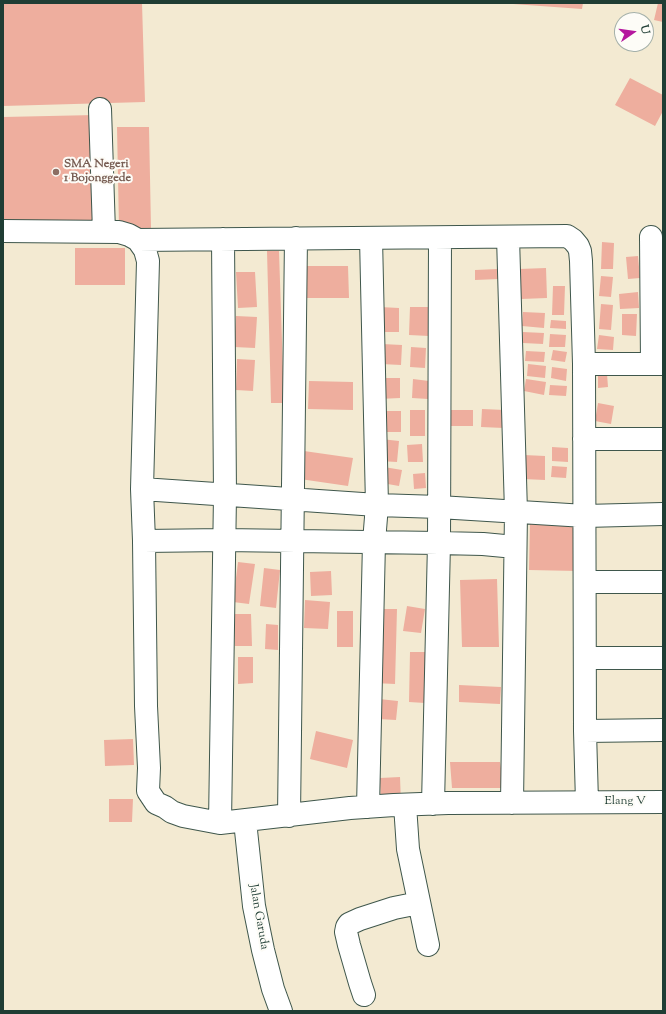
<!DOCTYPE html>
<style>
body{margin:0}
#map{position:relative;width:666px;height:1014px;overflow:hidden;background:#f3ead2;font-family:"Sorts Mill Goudy",serif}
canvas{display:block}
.frame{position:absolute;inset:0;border:4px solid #1f3d34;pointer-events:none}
.north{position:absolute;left:614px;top:12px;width:40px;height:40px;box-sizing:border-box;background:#fdfcf7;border:1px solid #a4b0a9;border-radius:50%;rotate:77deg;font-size:11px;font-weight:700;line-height:16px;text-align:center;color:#1f3d34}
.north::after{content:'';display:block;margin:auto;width:14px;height:18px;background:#b5179e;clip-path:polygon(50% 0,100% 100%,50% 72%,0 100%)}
</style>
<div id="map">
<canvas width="666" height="1014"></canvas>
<div class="frame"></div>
<div class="north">U</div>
</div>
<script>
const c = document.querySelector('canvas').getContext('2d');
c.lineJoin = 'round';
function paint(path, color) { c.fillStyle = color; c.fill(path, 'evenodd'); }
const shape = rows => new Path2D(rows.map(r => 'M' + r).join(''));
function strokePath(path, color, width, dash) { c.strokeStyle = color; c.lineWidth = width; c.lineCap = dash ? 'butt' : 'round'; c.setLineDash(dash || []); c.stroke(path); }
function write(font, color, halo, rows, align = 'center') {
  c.font = font + ' "Sorts Mill Goudy",serif'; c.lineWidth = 4; c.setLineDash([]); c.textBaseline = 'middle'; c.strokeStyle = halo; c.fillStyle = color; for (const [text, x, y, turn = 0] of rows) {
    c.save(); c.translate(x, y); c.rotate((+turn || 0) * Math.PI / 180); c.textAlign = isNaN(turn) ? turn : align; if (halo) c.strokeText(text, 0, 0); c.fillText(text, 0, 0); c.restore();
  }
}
paint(shape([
 [3,3,142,3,145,102,3,106],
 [513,3,583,3,582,9,513,4],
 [658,3,663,3,663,22,654,20],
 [630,78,663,95,663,111,655,126,615,105],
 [95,115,98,229,3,227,3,117],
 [117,127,149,127,151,228,119,228],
 [602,242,614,243,613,269,601,269],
 [75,248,125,248,125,285,75,285],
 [267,251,279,251,284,403,271,403],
 [638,256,640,278,628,279,626,257],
 [307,266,348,266,349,298,307,298],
 [546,268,547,298,521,299,519,269],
 [498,269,499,279,475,280,475,270],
 [236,272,255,272,257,307,238,308],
 [601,276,613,277,611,297,599,296],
 [553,286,565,286,564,315,552,315],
 [638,292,639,308,620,309,619,294],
 [601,304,613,305,611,330,599,329],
 [380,307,399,308,399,332,380,332],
 [410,307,429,307,429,336,409,335],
 [523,312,545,313,544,328,522,326],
 [622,314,637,314,636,336,622,335],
 [236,316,257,317,255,348,234,347],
 [551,320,566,321,566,329,550,328],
 [523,332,544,333,543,344,523,343],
 [550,334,566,335,565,347,549,347],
 [599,335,614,337,613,350,597,349],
 [382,344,402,345,401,365,381,364],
 [411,347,426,348,425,368,410,367],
 [553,350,567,352,565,362,551,360],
 [526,351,545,352,544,362,525,361],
 [237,359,255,360,253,391,236,390],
 [528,364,546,366,545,378,527,376],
 [552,367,567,369,566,381,551,378],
 [598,374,607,374,608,387,598,388],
 [379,378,400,378,400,398,379,399],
 [413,379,429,381,428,399,412,398],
 [526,379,546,382,544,395,524,391],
 [309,381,353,382,353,410,308,409],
 [550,385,567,386,566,396,549,395],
 [598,403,614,406,611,424,595,421],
 [482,409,505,410,504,428,481,427],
 [410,410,425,410,425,436,410,436],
 [451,410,473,410,473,426,451,426],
 [380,411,401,411,401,432,380,432],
 [381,439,399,441,397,462,379,461],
 [422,444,423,462,408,462,407,445],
 [552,447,568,448,568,462,552,461],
 [304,451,353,458,348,486,300,479],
 [524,455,545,456,545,480,523,479],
 [552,466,567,467,566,478,551,477],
 [384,467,402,470,399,486,382,483],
 [425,473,426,488,414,489,413,474],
 [530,523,577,524,577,571,529,570],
 [238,562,255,564,249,604,233,602],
 [264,568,280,570,276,608,260,606],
 [331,571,332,595,311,596,310,572],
 [497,579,499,647,462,647,460,580],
 [305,600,330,602,328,629,304,628],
 [407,606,425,609,421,633,403,631],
 [377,609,397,609,395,684,374,683],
 [337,611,353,611,353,647,337,647],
 [234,614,251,614,252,646,235,646],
 [266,624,278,625,278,650,265,649],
 [410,652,425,652,425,703,409,702],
 [238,657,253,657,253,683,238,684],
 [459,685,501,687,500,704,459,702],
 [379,699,398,701,396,720,378,719],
 [316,731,353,740,347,768,310,759],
 [133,739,134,765,105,766,104,740],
 [450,762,500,762,504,788,452,788],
 [400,777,401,803,381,804,380,778],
 [109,799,133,799,132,822,109,822]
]), '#eeae9e');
const minor = shape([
 [100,109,104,232],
 [3,231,119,232,129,235,138,240,145,250,148,261,142,489,144,541,146,706,149,768,148,791,156,803,165,807,172,812,183,816,220,823,350,808,394,805,448,803,663,802],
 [508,237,516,512,512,803],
 [651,237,652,364],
 [138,240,567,236,573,240,578,246,580,251,581,261,584,364,585,731,587,802],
 [584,364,663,364],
 [584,439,663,439],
 [142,489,377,505,439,507,585,516,663,514],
 [144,541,224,540,439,543,483,544,515,547],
 [585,582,663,582],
 [585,658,663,658],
 [585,731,663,730],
 [433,804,439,543,440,238],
 [405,805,408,849,428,945],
 [368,807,374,542,377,505,371,238],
 [289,816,296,238],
 [245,821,254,906,263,950,273,989,281,1011],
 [220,823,225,495,223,239],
 [364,995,360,983,349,945,346,932,347,927,349,924,360,919,394,908,419,903]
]);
strokePath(minor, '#3f574c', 24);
strokePath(minor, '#fff', 22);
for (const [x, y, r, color] of [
 [56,172,4,"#8d6e63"]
]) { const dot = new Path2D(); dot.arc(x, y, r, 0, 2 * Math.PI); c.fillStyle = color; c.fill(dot); strokePath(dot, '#fdfcf7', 1.5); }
write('bold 12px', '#785e54', '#fdfcf7', [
 ["SMA Negeri",64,165],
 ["1 Bojonggede",64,179]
], 'left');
write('12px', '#1f3d34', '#fdfcf7', [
 ["Elang V",625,802],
 ["Jalan Garuda",258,917,80]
]);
</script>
